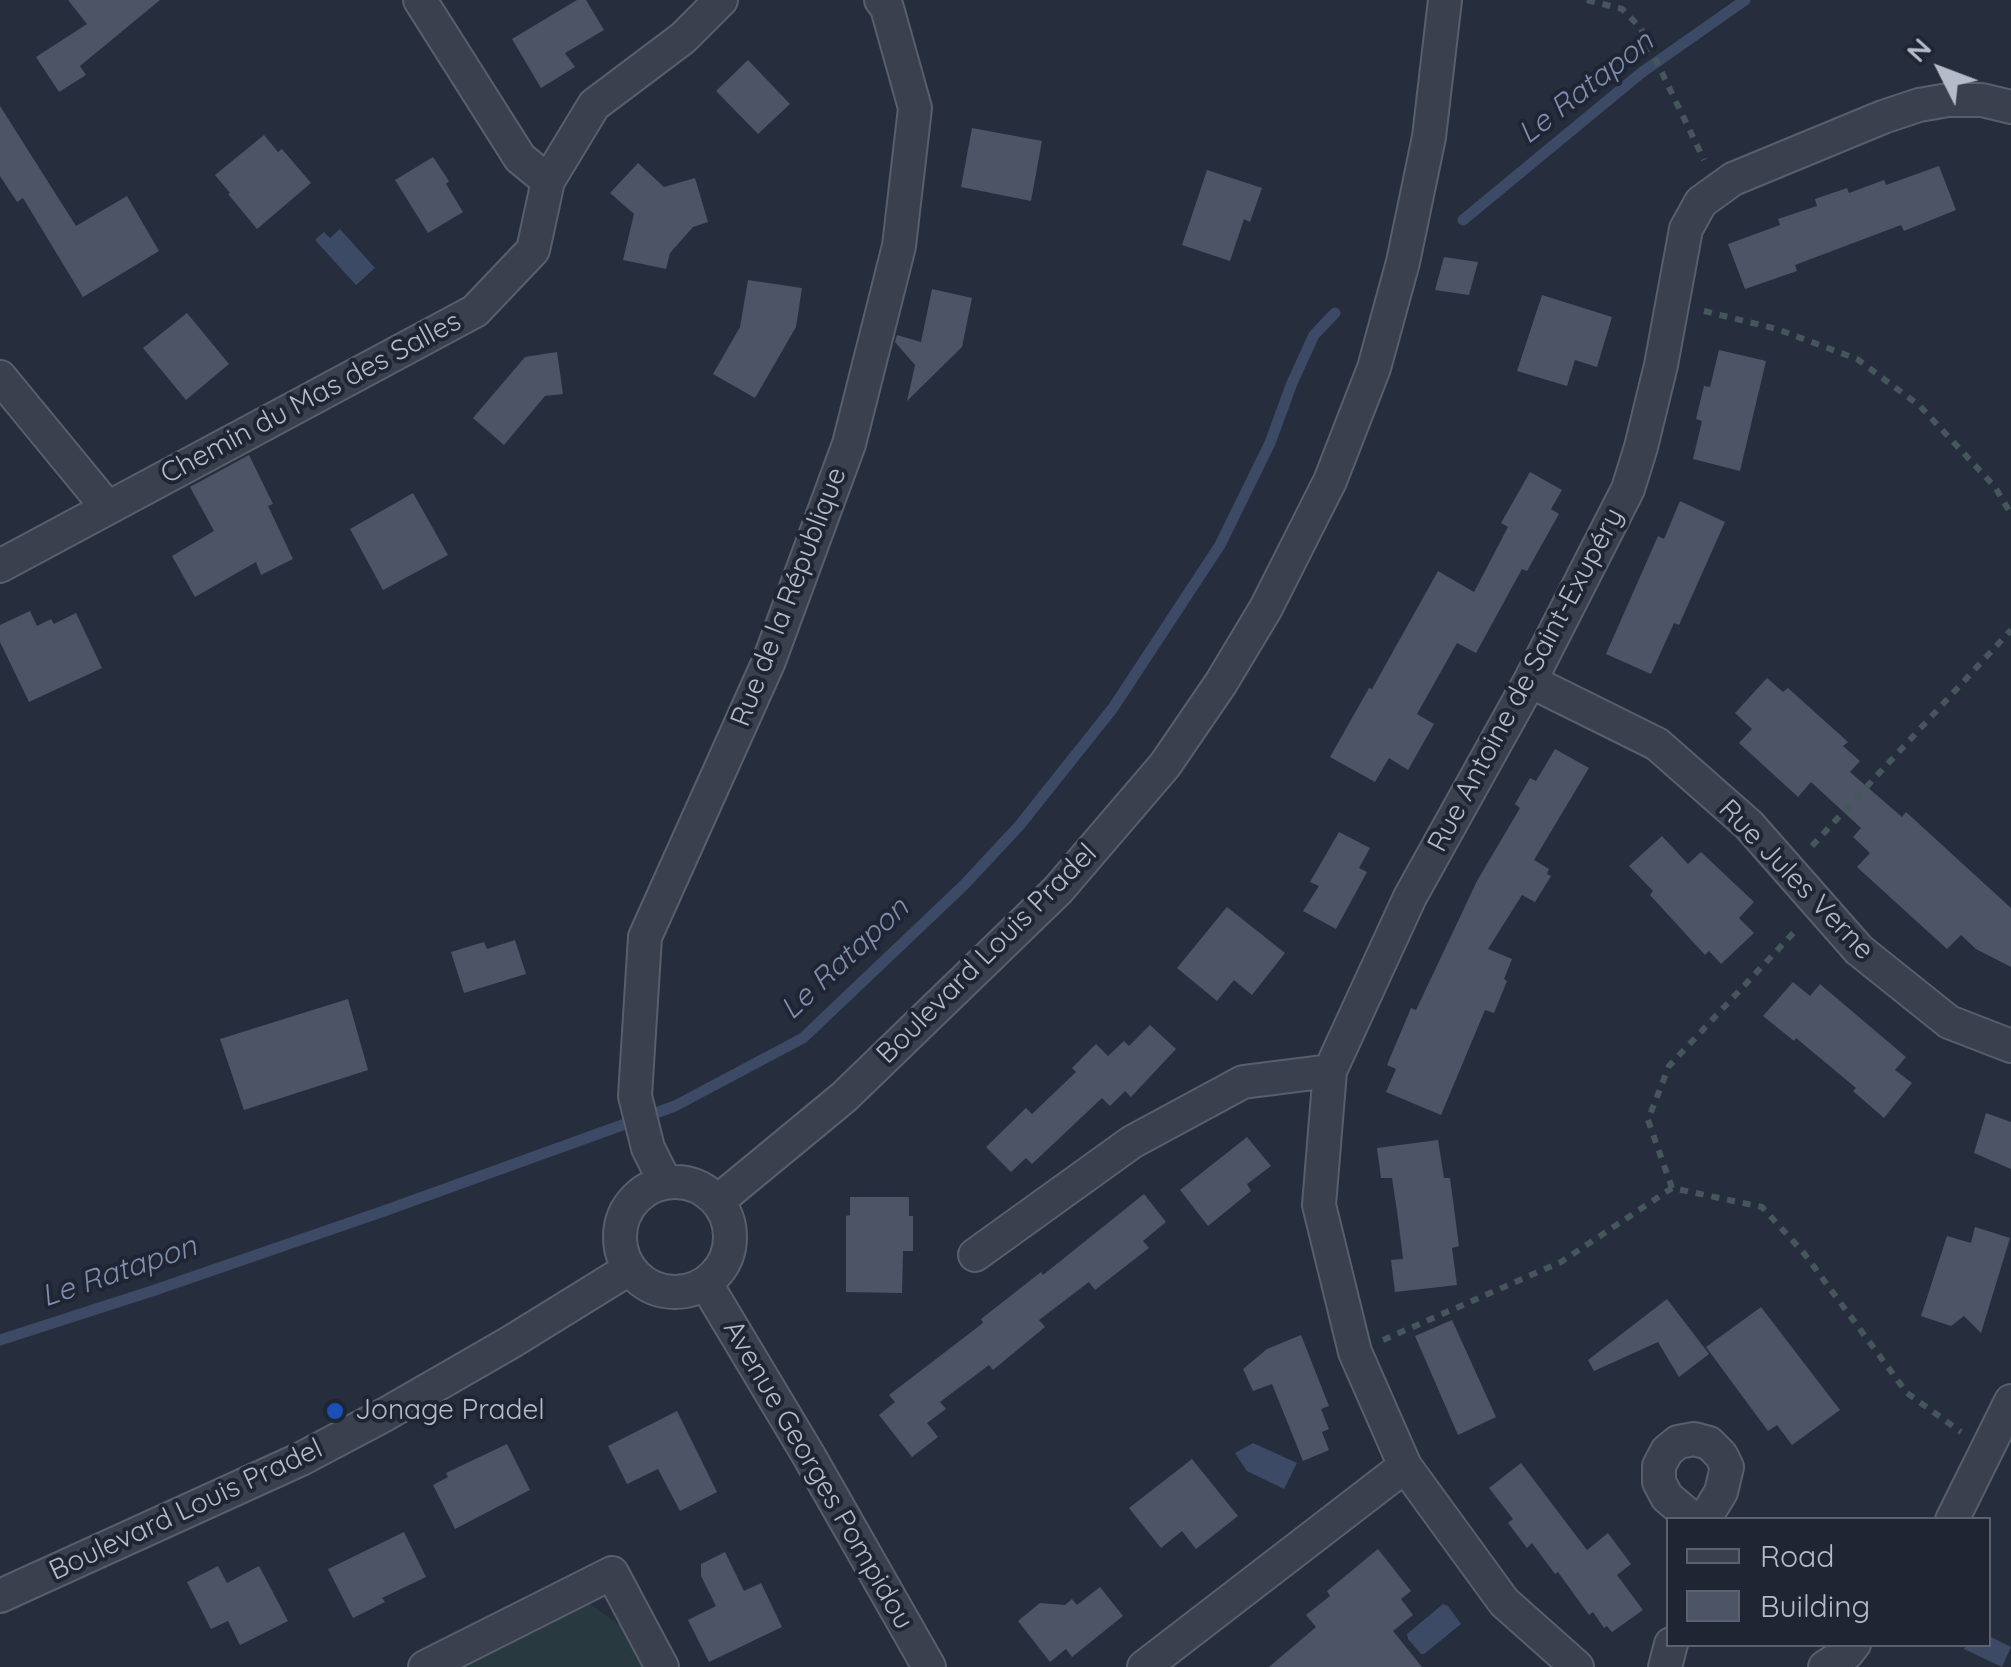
<!DOCTYPE html>
<meta charset="utf-8">
<style>
body{margin:0}
#map{position:relative;width:2011px;height:1667px;overflow:hidden;background:#262e3e;font-family:Quicksand,sans-serif}
canvas{display:block}
.legend{position:absolute;left:1666px;top:1517px;width:325px;height:130px;box-sizing:border-box;background:#1f2533;border:2px solid #5b616f;margin:0;padding:12px 18px;list-style:none;font-size:30px;color:#b6bbc9}
.legend li{display:flex;align-items:center;gap:20px;height:50px}
.legend b{width:50px;border:2px solid #5b616f}
.north{position:absolute;left:1891px;top:20px;width:100px;height:100px;-webkit-text-stroke:8px #1f2533;paint-order:stroke;rotate:312deg;font-size:28px;font-weight:700;line-height:40px;text-align:center;color:#b6bbc9}
.north::after{content:'';display:block;margin:auto;width:35px;height:45px;background:#b6bbc9;clip-path:polygon(50% 0,100% 100%,50% 72%,0 100%)}
</style>
<div id="map">
<canvas width="2011" height="1667"></canvas>
<ul class="legend">
<li><b style="height:12px;background:#3a404e"></b>Road</li>
<li><b style="height:28px;background:#4c5466"></b>Building</li>
</ul>
<div class="north">N</div>
</div>
<script>
const c = document.querySelector('canvas').getContext('2d');
c.lineJoin = 'round';
function paint(path, color) { c.fillStyle = color; c.fill(path, 'evenodd'); }
const shape = rows => new Path2D(rows.map(r => 'M' + r).join(''));
function strokePath(path, color, width, dash) { c.strokeStyle = color; c.lineWidth = width; c.lineCap = dash ? 'butt' : 'round'; c.setLineDash(dash || []); c.stroke(path); }
function write(font, color, halo, rows, align = 'center') {
  c.font = font + ' Quicksand,sans-serif'; c.lineWidth = 8; c.setLineDash([]); c.textBaseline = 'middle'; c.strokeStyle = halo; c.fillStyle = color; for (const [text, x, y, turn = 0] of rows) {
    c.save(); c.translate(x, y); c.rotate((+turn || 0) * Math.PI / 180); c.textAlign = isNaN(turn) ? turn : align; if (halo) c.strokeText(text, 0, 0); c.fillText(text, 0, 0); c.restore();
  }
}
paint(shape([
 [587,1602,629,1632,646,1667,454,1667]
]), '#283a3f');
paint(shape([
 [340,229,375,268,356,285,315,240,324,232,330,238],
 [1253,1443,1297,1463,1284,1489,1247,1471,1235,1453],
 [1443,1604,1448,1606,1461,1624,1424,1654,1421,1654,1408,1639,1407,1634],
 [1989,1636,2011,1647,2002,1667,1964,1649,1966,1645,1988,1644]
]), '#3c4a66');
strokePath(shape([
 [1463,220,1641,73,1745,0],
 [0,1340,155,1290,384,1211,675,1106,803,1038,964,885,1019,826,1113,708,1220,545,1270,443,1292,383,1314,335,1335,313]
]), '#3c4a66', 11);
paint(shape([
 [68,0,160,0,80,66,86,75,59,92,36,57,87,24],
 [577,0,586,0,604,30,565,53,575,67,541,88,512,39],
 [748,60,790,104,758,134,716,91],
 [0,106,76,226,127,196,159,251,83,297,23,198,17,202,0,176],
 [972,128,1042,141,1031,201,961,187],
 [264,135,278,152,282,149,311,183,257,229,228,194,230,193,215,175],
 [433,157,449,181,446,184,463,212,428,233,395,180],
 [638,163,664,187,695,178,708,222,693,227,670,253,666,269,623,260,634,214,610,193],
 [1939,166,1956,210,1904,231,1901,225,1795,265,1797,271,1745,289,1728,244,1780,225,1778,219,1817,206,1815,199,1847,188,1849,193,1884,180,1886,185],
 [1207,170,1262,188,1250,222,1244,219,1230,261,1182,245],
 [1444,257,1478,262,1469,295,1435,290],
 [748,280,802,288,796,327,755,398,713,374,740,327],
 [932,289,972,298,962,347,907,401,915,365,895,342,897,335,921,342],
 [1542,295,1612,317,1597,367,1575,360,1567,386,1517,371],
 [187,313,229,364,186,400,143,348],
 [1719,350,1766,361,1740,471,1693,459,1702,421,1696,419,1704,386,1710,387],
 [557,352,563,394,545,396,504,445,473,418,525,357],
 [249,455,273,504,268,506,293,559,261,575,256,562,195,597,172,556,214,531,190,487],
 [1530,472,1562,490,1551,509,1559,514,1527,571,1522,569,1476,653,1457,643,1417,714,1434,724,1408,770,1389,758,1375,782,1330,757,1369,688,1372,689,1438,571,1474,592,1508,527,1501,523],
 [413,493,448,555,383,590,350,529],
 [1680,501,1725,522,1679,625,1674,623,1651,674,1606,654,1658,536,1664,539],
 [30,611,37,626,51,619,54,624,76,613,102,668,29,702,0,642,0,625],
 [1767,678,1783,692,1788,688,1848,742,1843,746,1860,761,1850,772,1902,817,1906,812,2011,908,2011,967,1976,949,1961,935,1947,949,1857,867,1870,853,1853,837,1861,828,1811,782,1798,797,1739,743,1752,729,1735,713],
 [1555,749,1589,768,1534,860,1549,869,1547,874,1551,876,1535,902,1522,895,1488,949,1512,959,1504,979,1507,981,1494,1013,1485,1010,1441,1115,1386,1092,1396,1069,1387,1065,1411,1008,1416,1010,1477,881,1520,808,1515,804,1530,778,1536,781],
 [1339,832,1370,848,1359,868,1367,872,1336,929,1303,911,1319,886,1310,882],
 [1662,836,1688,864,1701,852,1754,902,1739,918,1754,933,1721,964,1709,951,1705,955,1650,895,1653,891,1629,866],
 [1227,907,1285,953,1252,995,1234,980,1217,1001,1177,968],
 [515,940,526,974,464,993,451,952,484,942,487,949],
 [1793,982,1810,996,1820,984,1906,1057,1895,1070,1912,1083,1884,1118,1853,1091,1856,1088,1796,1038,1794,1041,1763,1016],
 [348,999,368,1070,244,1110,220,1039],
 [1150,1025,1176,1049,1131,1097,1125,1091,1110,1106,1102,1098,1032,1164,1026,1158,1011,1172,986,1147,1026,1108,1032,1114,1076,1072,1072,1068,1096,1044,1108,1056,1124,1041,1129,1046],
 [1986,1113,2011,1122,2011,1169,1974,1153],
 [1247,1137,1271,1166,1247,1184,1251,1191,1208,1226,1180,1190],
 [1438,1140,1444,1178,1450,1178,1459,1246,1452,1248,1457,1285,1395,1292,1391,1260,1403,1259,1398,1218,1392,1178,1381,1178,1377,1148],
 [1144,1194,1166,1222,1143,1241,1149,1248,1095,1290,1089,1282,1039,1320,1045,1327,993,1370,989,1365,940,1402,946,1409,927,1423,938,1437,912,1457,879,1415,895,1402,889,1395,983,1323,981,1319,1041,1272,1043,1275],
 [850,1197,909,1197,909,1216,913,1216,913,1251,903,1251,902,1293,846,1292,846,1216,850,1215],
 [1975,1227,2010,1238,1981,1333,1964,1316,1951,1326,1921,1316,1947,1236,1971,1243],
 [1667,1299,1709,1354,1679,1377,1658,1342,1594,1371,1588,1360],
 [1761,1307,1840,1410,1792,1445,1777,1425,1768,1431,1706,1347],
 [1452,1320,1496,1417,1458,1435,1415,1336],
 [1301,1335,1329,1406,1321,1409,1329,1429,1322,1432,1329,1450,1303,1461,1272,1384,1253,1391,1243,1369,1267,1349],
 [677,1411,717,1492,680,1511,658,1469,627,1484,608,1446],
 [507,1444,530,1490,455,1529,433,1485,448,1477,446,1473],
 [1192,1459,1238,1516,1196,1549,1182,1531,1161,1548,1129,1508],
 [1521,1463,1587,1550,1608,1533,1631,1564,1617,1575,1643,1610,1612,1632,1607,1626,1604,1628,1593,1612,1589,1615,1558,1572,1555,1574,1532,1543,1527,1548,1508,1523,1513,1519,1489,1488],
 [404,1532,426,1577,382,1598,385,1602,353,1618,328,1569],
 [1378,1549,1411,1591,1401,1599,1413,1615,1393,1631,1422,1667,1269,1667,1316,1627,1306,1615,1330,1596,1327,1591],
 [725,1552,744,1591,761,1583,782,1627,709,1662,688,1620,716,1606,701,1576,701,1564],
 [218,1566,227,1583,259,1566,288,1621,240,1645,228,1621,211,1629,187,1582],
 [1100,1587,1123,1616,1072,1657,1066,1649,1050,1662,1018,1621,1040,1603,1065,1605,1072,1599,1077,1605]
]), '#4c5466');
const minor = shape([
 [420,0,520,158,548,181],
 [0,377,107,507],
 [0,566,475,311,533,250,548,181,594,105,683,38,721,0],
 [1530,681,1657,744,1749,825,1859,950,1949,1022,2011,1046],
 '620 1237a55 55 0 1 1 110 0a55 55 0 1 1-110 0Z',
 [665,1182,648,1148,635,1096,645,937,769,661,849,444,899,246,915,108,887,8,881,0],
 [718,1201,844,1097,1058,890,1165,765,1221,683,1266,608,1330,481,1374,368,1403,262,1429,137,1445,0],
 [975,1255,1132,1142,1243,1082,1330,1071],
 [706,1284,809,1456,929,1667],
 [1694,1520,1667,1497,1659,1482,1659,1466,1667,1451,1678,1442,1694,1439,1709,1443,1721,1455,1727,1467,1721,1492,1704,1520],
 [1952,1520,2011,1401],
 [0,1596,301,1459,386,1414,511,1342,629,1269],
 [425,1667,612,1573,662,1667],
 [1144,1667,1405,1466],
 [1577,1667,1504,1602,1405,1466,1355,1352,1319,1205,1330,1071,1410,897,1530,681,1628,489,1641,447,1661,365,1686,229,1701,202,1733,179,1883,117,1919,105,1948,100,1982,100,2011,107],
 [1665,1667,1671,1644],
 [1825,1667,1847,1653,1854,1644]
]);
strokePath(minor, '#585e6c', 36);
strokePath(shape([
 [1587,0,1622,9,1640,27,1704,160],
 [1704,311,1777,329,1857,359,1920,406,1995,487,2011,514],
 [1812,846,2011,630],
 [1672,1188,1648,1120,1669,1066,1798,928],
 [1383,1340,1561,1262,1672,1188,1762,1207,1803,1252,1907,1393,1961,1432]
]), '#46575c', 6, [8, 8]);
strokePath(minor, '#3a404e', 32);
for (const [x, y, r, color] of [
 [335,1411,10,"#1a4fb4"]
]) { const dot = new Path2D(); dot.arc(x, y, r, 0, 2 * Math.PI); c.fillStyle = color; c.fill(dot); strokePath(dot, '#1f2533', 4); }
write('28px', '#b6bbc9', '#1f2533', [
 ["Chemin du Mas des Salles",311,398,-28],
 ["Rue de la République",789,597,-69],
 ["Rue Antoine de Saint-Exupéry",1526,680,-62],
 ["Rue Jules Verne",1796,880,46],
 ["Boulevard Louis Pradel",987,954,-45],
 ["Avenue Georges Pompidou",818,1475,60],
 ["Boulevard Louis Pradel",186,1510,-25]
]);
write('28px', '#b6bbc9', '#1f2533', [
 ["Jonage Pradel",355,1411]
], 'left');
write('italic 30px', '#7f8eaf', '#1f2533', [
 ["Le Ratapon",1586,88,-38],
 ["Le Ratapon",845,959,-43],
 ["Le Ratapon",119,1272,-19]
]);
</script>
